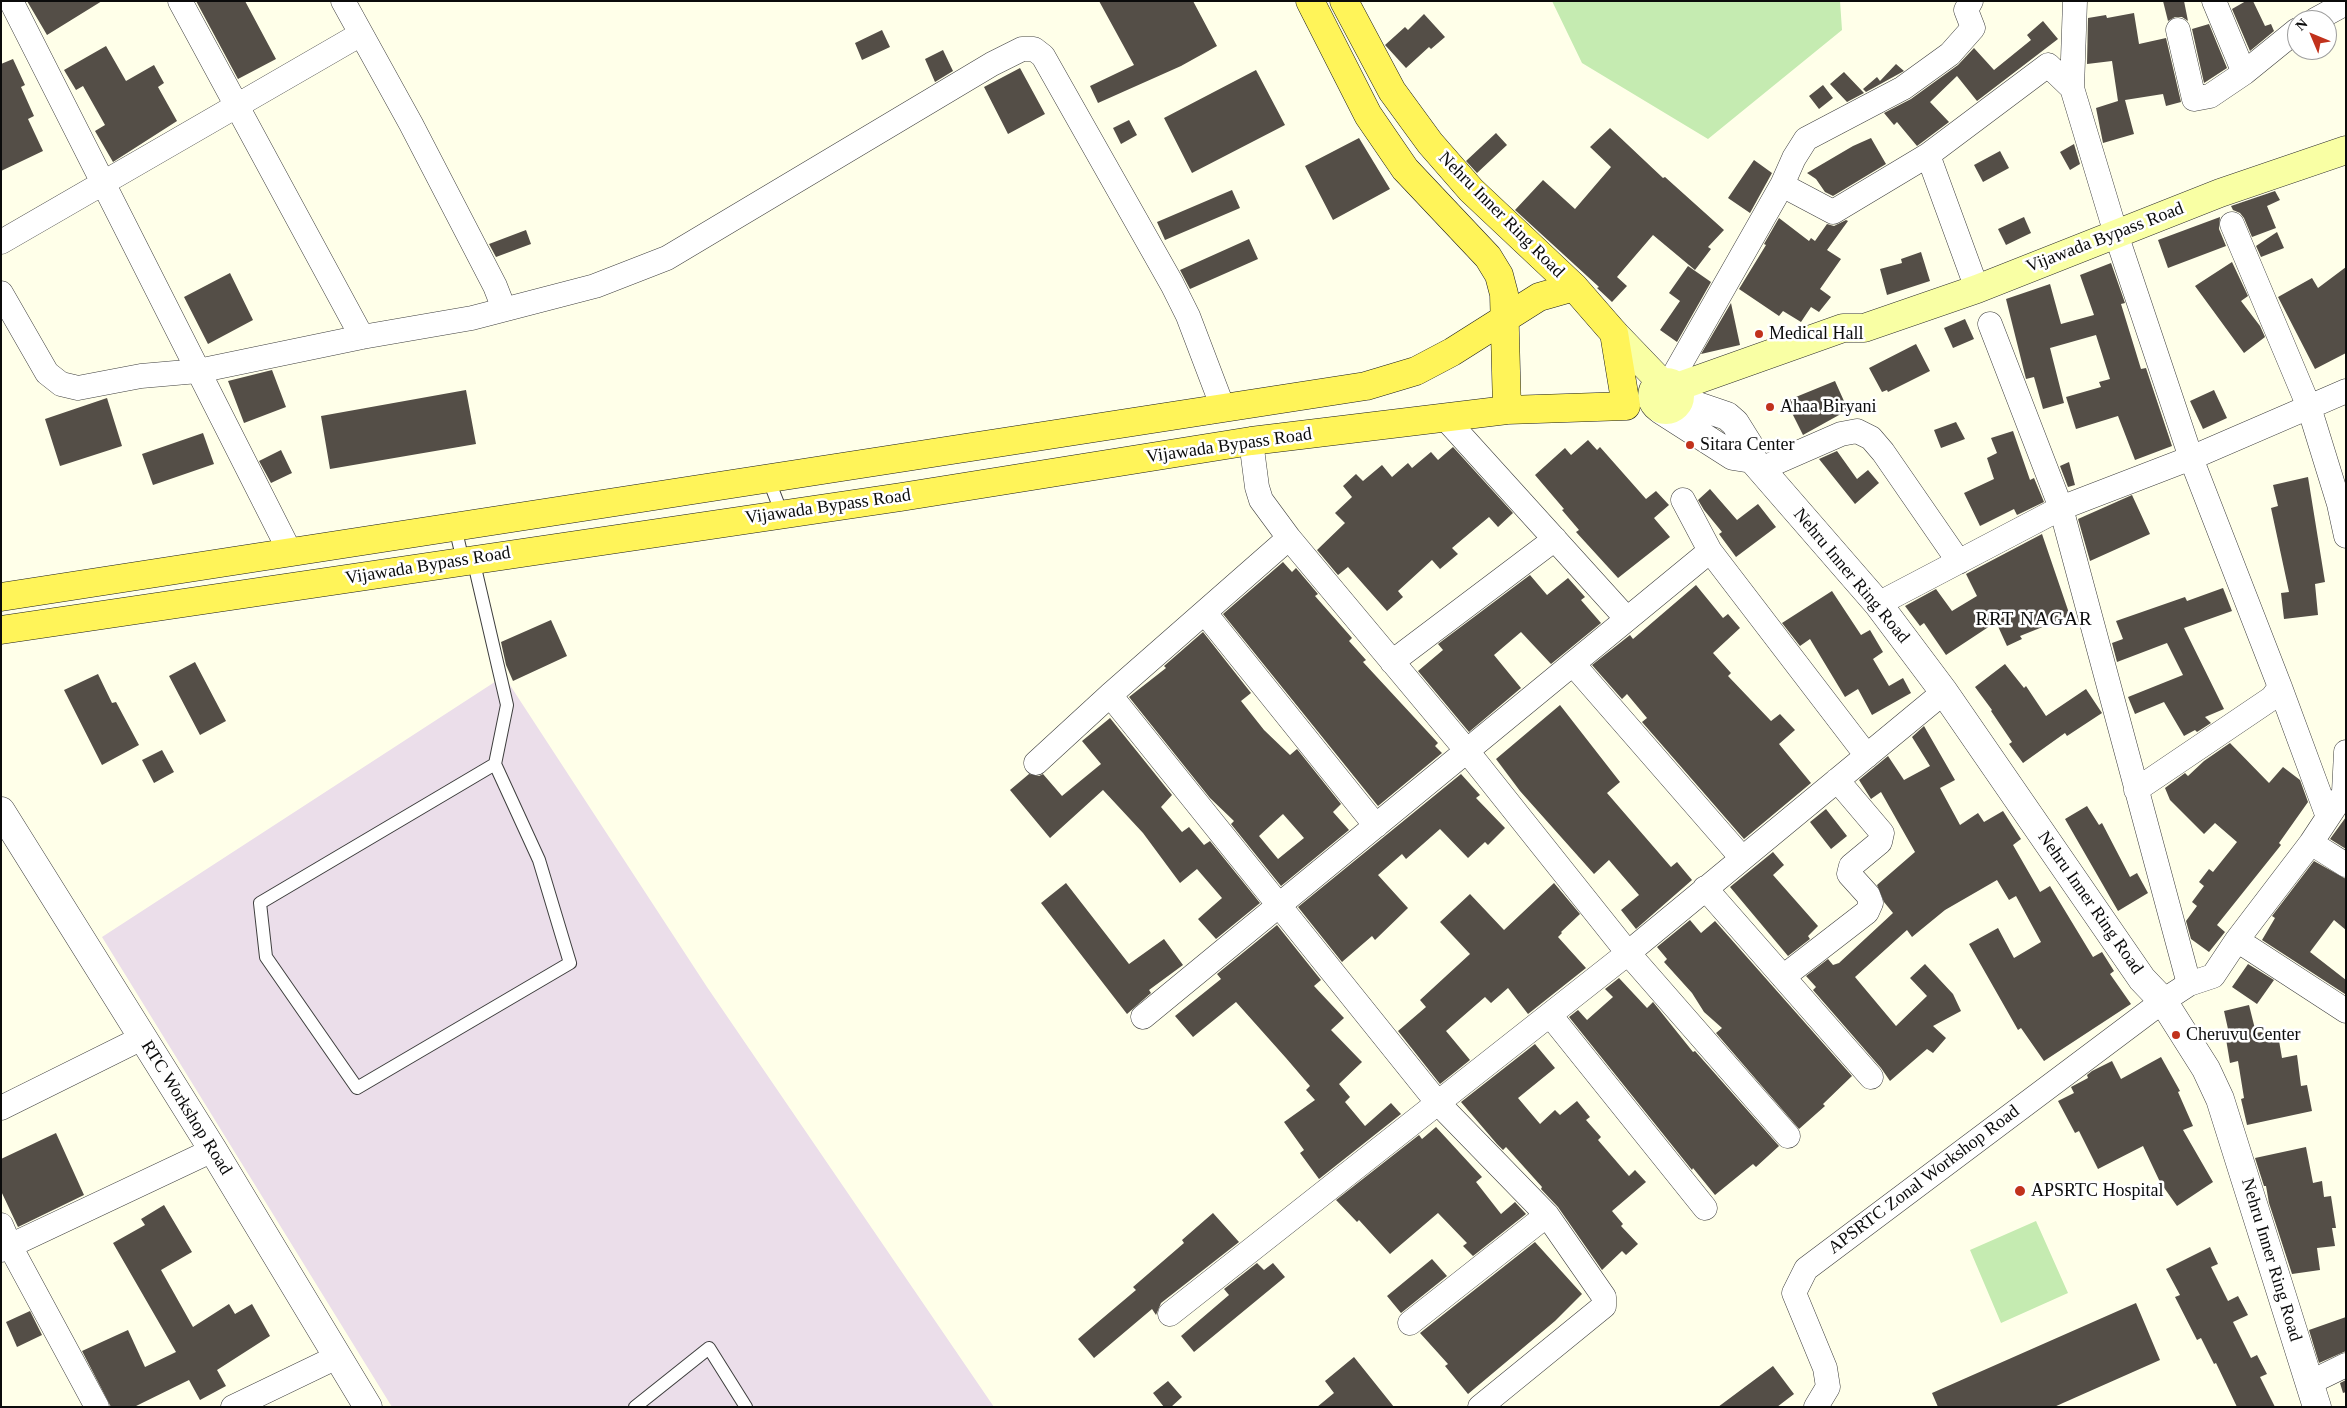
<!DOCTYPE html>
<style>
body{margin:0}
#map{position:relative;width:2347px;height:1408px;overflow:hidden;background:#ffffe9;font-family:Georgia,serif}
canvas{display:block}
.frame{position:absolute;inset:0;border:2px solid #0b0b0b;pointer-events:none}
.north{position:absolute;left:2287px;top:10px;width:50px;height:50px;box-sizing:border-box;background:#fff;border:1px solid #9d9d9d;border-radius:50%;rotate:315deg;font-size:14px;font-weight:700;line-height:20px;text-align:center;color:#0b0b0b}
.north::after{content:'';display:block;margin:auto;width:18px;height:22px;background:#c1321c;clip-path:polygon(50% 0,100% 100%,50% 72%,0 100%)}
</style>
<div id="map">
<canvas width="2347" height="1408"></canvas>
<div class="frame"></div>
<div class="north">N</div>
</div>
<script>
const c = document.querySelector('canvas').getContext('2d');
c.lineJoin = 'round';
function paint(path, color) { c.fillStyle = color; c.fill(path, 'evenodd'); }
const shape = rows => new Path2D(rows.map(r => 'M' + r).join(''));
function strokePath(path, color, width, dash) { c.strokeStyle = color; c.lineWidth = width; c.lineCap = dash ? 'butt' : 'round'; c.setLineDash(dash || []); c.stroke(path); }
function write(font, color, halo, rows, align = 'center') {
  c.font = font + ' Georgia,serif'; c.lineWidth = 5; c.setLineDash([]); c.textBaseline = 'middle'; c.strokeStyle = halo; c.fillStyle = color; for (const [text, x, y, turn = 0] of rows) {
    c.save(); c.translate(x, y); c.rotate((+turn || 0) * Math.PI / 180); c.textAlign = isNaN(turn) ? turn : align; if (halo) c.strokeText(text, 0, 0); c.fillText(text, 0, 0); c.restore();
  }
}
paint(shape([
 [504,676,707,987,994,1407,392,1407,102,937]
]), '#ebdeea');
paint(shape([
 [1552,1,1840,1,1842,30,1708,139,1582,63],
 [2036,1221,2068,1293,2001,1323,1970,1250]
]), '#c5ebb1');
paint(shape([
 [27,1,102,1,47,35],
 [196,1,245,1,276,59,238,79],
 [1099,1,1193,1,1217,46,1181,66,1098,103,1090,86,1134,65],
 [2163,1,2184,1,2188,21,2182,17,2175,17,2168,21],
 [2246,1,2253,1,2265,26,2271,24,2274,31,2250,51,2232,9],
 [2134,13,2139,44,2166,38,2181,102,2166,106,2163,94,2125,100,2134,134,2103,143,2096,108,2118,101,2112,61,2087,64,2088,18,2106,15,2107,18],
 [1424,14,1445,37,1431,49,1429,47,1406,68,1385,45,1405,27,1408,30],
 [2043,21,2058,39,1977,101,1957,76,1930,102,1949,122,1917,146,1897,122,1894,125,1884,113,1911,99,1958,65,1974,48,1994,70,2031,40,2027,35],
 [2209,24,2227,68,2204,83,2192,29],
 [882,30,890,47,862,60,855,43],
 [106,46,126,81,154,65,164,83,158,87,177,121,113,162,95,131,105,125,83,86,76,90,64,70],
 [943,50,953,71,935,82,925,59],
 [13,59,25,85,21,87,34,116,28,119,43,151,1,171,1,64],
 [1896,64,1904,71,1866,92,1863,89,1877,77,1880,81],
 [1020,68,1045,114,1008,134,984,87],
 [1256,70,1285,125,1192,173,1164,118],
 [1844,72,1864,93,1847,102,1830,84],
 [1823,85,1833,98,1819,109,1809,96],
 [1129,120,1137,135,1121,144,1113,128],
 [1610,128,1663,178,1665,177,1724,230,1708,247,1711,249,1695,270,1653,235,1617,277,1627,286,1612,302,1597,288,1599,287,1515,210,1543,180,1575,209,1611,167,1590,147],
 [1496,133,1507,145,1477,173,1466,161],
 [1359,138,1390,189,1333,220,1305,166],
 [1871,138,1886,164,1833,196,1825,192,1816,179,1807,173,1853,146],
 [2074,144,2080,164,2070,170,2060,152],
 [2000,151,2009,168,1983,182,1974,165],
 [1754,160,1772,173,1750,213,1728,198],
 [1232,190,1240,208,1165,240,1157,222],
 [2275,191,2280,200,2267,206,2276,228,2252,237,2244,218,2240,213,2233,210,2231,206],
 [2024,217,2031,233,2006,245,1998,229],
 [2220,217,2219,229,2226,246,2168,268,2158,240],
 [1779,218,1809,241,1811,238,1815,241,1827,224,1834,226,1846,220,1848,221,1827,250,1841,259,1820,289,1831,297,1819,312,1811,307,1801,322,1783,311,1779,316,1739,289,1766,245,1764,244],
 [526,230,531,244,496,257,489,244],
 [2277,232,2284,248,2261,257,2256,246],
 [1249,239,1258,259,1190,289,1180,270],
 [1921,252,1930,281,1887,295,1880,269,1902,263,1901,259],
 [2232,262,2248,296,2241,301,2260,326,2265,337,2244,353,2195,286],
 [2111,263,2125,303,2121,304,2141,369,2146,368,2172,446,2135,460,2118,416,2076,429,2066,397,2101,387,2099,382,2110,379,2096,335,2050,348,2064,403,2043,409,2034,377,2026,379,2006,299,2050,284,2061,324,2094,315,2080,275],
 [1688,266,1711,282,1677,342,1660,330,1680,301,1669,293],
 [2346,267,2346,353,2315,369,2278,297,2312,278,2318,288],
 [230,273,253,320,208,344,184,297],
 [1731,303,1740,345,1701,354],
 [1965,319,1974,339,1953,348,1944,328],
 [1916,344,1930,371,1888,392,1887,390,1882,392,1869,368],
 [272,370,286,407,244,423,228,381],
 [1835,381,1848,410,1803,435,1786,401],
 [466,390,476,444,330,469,321,416],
 [2214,390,2227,418,2203,429,2190,401],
 [107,398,122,446,60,466,45,419],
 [1956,422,1965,439,1941,448,1934,430],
 [2013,431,2030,480,2034,478,2044,502,2017,515,2014,509,1980,526,1964,493,1994,479,1987,458,1997,453,1991,438],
 [203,433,214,464,153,485,142,454],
 [1588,440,1597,450,1600,447,1646,499,1656,491,1669,505,1654,518,1670,537,1618,578,1576,532,1579,530,1562,510,1564,509,1535,475,1565,448,1571,455],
 [1453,447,1513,513,1498,527,1489,517,1452,548,1458,554,1440,569,1432,560,1398,591,1403,597,1387,611,1348,567,1338,575,1317,550,1345,523,1335,513,1352,497,1343,486,1356,474,1363,481,1382,465,1392,477,1408,463,1412,468,1431,452,1438,460],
 [281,450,292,473,271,483,259,461],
 [1837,451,1857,479,1868,470,1879,483,1855,504,1819,459],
 [2069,462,2075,485,2068,487,2060,466],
 [2308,477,2325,582,2315,584,2318,615,2284,619,2281,593,2289,592,2271,508,2278,506,2273,485],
 [1710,489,1737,520,1758,504,1776,527,1736,557,1719,534,1722,532,1704,510,1698,500],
 [2132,495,2150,534,2090,561,2078,519],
 [2042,534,2070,616,2020,636,2022,639,2007,646,1996,622,1946,655,1924,623,1920,626,1905,606,1936,589,1952,611,1977,596,1966,574],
 [1283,562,1292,572,1296,568,1318,594,1315,596,1352,638,1349,641,1366,660,1363,662,1438,743,1435,746,1442,753,1378,806,1223,614],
 [1530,575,1547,595,1568,578,1585,597,1581,600,1601,623,1551,664,1521,632,1494,655,1521,688,1469,732,1418,671,1443,650,1438,644],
 [1696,585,1723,618,1728,614,1740,628,1713,653,1731,673,1728,676,1771,721,1780,714,1795,730,1779,744,1811,783,1744,839,1642,722,1647,718,1627,694,1622,699,1592,665,1630,635,1633,639],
 [2223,588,2232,611,2184,628,2224,709,2205,717,2211,723,2197,732,2195,730,2184,736,2164,702,2135,714,2128,697,2183,675,2167,643,2117,662,2112,643,2123,639,2116,621,2185,597,2187,601],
 [1832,591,1861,635,1870,630,1883,652,1873,659,1889,686,1903,678,1911,693,1872,715,1858,689,1845,697,1810,639,1800,646,1782,623],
 [551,620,567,656,513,681,506,665,501,642],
 [1203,632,1251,693,1241,701,1264,730,1290,755,1297,749,1341,804,1333,812,1349,830,1281,886,1231,824,1234,821,1210,798,1129,697,1166,668,1164,666],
 [1283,814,1304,838,1278,859,1259,836],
 [195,662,226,721,200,735,169,676],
 [2005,664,2024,688,2026,686,2046,716,2086,689,2102,713,2067,736,2065,733,2023,763,2009,744,2012,742,1991,711,1992,710,1975,687],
 [98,674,112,703,116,702,139,745,102,765,64,690],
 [1560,705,1620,782,1607,793,1671,867,1677,862,1692,880,1636,929,1621,910,1639,895,1609,860,1594,874,1520,791,1496,759],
 [1110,718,1172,795,1161,807,1182,832,1189,827,1204,845,1210,841,1260,903,1216,939,1198,919,1222,898,1197,869,1180,883,1143,833,1103,790,1050,838,1010,790,1029,774,1039,776,1043,774,1062,796,1101,764,1082,741],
 [1924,726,1955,780,1940,788,1960,825,1978,813,1984,822,2003,811,2021,839,2013,845,2040,892,2050,886,2093,957,2102,952,2114,971,2110,974,2131,1004,2044,1061,2021,1028,2018,1030,1969,944,1998,928,2014,958,2041,942,2016,896,2009,900,1997,880,1945,910,1912,937,1907,930,1855,977,1896,1026,1927,996,1910,978,1925,964,1953,994,1961,1011,1933,1026,1946,1038,1933,1053,1927,1049,1890,1081,1881,1068,1813,990,1816,987,1806,976,1828,959,1833,965,1839,963,1893,913,1884,902,1877,885,1915,852,1881,792,1871,799,1859,780,1888,756,1904,780,1930,766,1912,737],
 [2230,743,2269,783,2283,767,2300,780,2308,802,2279,843,2281,845,2217,925,2225,932,2209,952,2191,939,2186,921,2197,906,2192,902,2204,886,2199,882,2209,869,2213,872,2237,842,2215,823,2204,834,2170,800,2165,788,2185,773,2188,776,2204,761],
 [162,750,174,772,154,783,142,760],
 [1461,774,1480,795,1476,798,1505,828,1488,845,1485,842,1468,858,1440,829,1406,859,1402,854,1378,875,1408,908,1375,940,1372,936,1342,962,1298,907],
 [2087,806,2099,825,2102,823,2130,877,2137,873,2148,893,2118,911,2065,819],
 [1826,809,1847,836,1831,849,1810,822],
 [2346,817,2346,849,2330,839],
 [1773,852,1784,865,1773,875,1818,926,1808,936,1810,939,1788,956,1730,887],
 [2314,861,2346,879,2346,930,2334,920,2310,952,2346,980,2345,994,2262,940,2275,918,2272,916],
 [1066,883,1129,964,1164,939,1183,965,1149,990,1151,993,1127,1014,1041,903],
 [1554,883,1580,914,1561,932,1562,933,1558,937,1586,968,1528,1014,1508,988,1491,1003,1485,997,1446,1031,1470,1060,1440,1084,1398,1031,1426,1007,1420,1000,1470,954,1440,922,1470,894,1504,930],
 [1690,920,1701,933,1715,921,1852,1076,1823,1104,1825,1106,1799,1129,1716,1033,1722,1028,1704,1012,1692,993,1664,962,1667,959,1657,947],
 [1277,925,1321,980,1314,986,1344,1018,1331,1030,1362,1062,1339,1084,1350,1097,1345,1102,1365,1126,1391,1103,1401,1114,1319,1179,1300,1153,1304,1150,1284,1122,1315,1100,1306,1090,1310,1086,1286,1058,1236,1002,1193,1037,1175,1016,1221,979,1217,974],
 [2248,964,2274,980,2257,1004,2232,987],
 [1619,978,1647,1008,1653,1002,1693,1052,1695,1051,1779,1146,1756,1167,1753,1164,1715,1195,1693,1168,1692,1170,1569,1017,1578,1010,1587,1020,1613,997,1605,989],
 [2249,1005,2256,1033,2277,1029,2282,1058,2297,1055,2301,1086,2307,1085,2312,1111,2247,1125,2241,1099,2244,1098,2238,1061,2230,1063,2226,1039,2230,1038,2224,1011],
 [1535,1044,1555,1068,1518,1098,1540,1124,1555,1110,1560,1115,1577,1101,1590,1117,1586,1120,1601,1137,1598,1140,1629,1176,1635,1170,1646,1182,1612,1211,1623,1224,1621,1226,1638,1244,1626,1255,1622,1251,1602,1270,1558,1207,1541,1189,1542,1187,1506,1147,1503,1150,1497,1144,1461,1102],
 [2161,1057,2180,1091,2178,1092,2193,1126,2183,1130,2213,1182,2177,1206,2160,1182,2143,1146,2098,1169,2079,1131,2075,1133,2058,1101,2074,1093,2071,1087,2088,1078,2087,1075,2092,1071,2112,1061,2121,1079],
 [1436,1127,1482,1177,1476,1182,1501,1214,1515,1202,1526,1214,1473,1256,1463,1246,1467,1243,1438,1213,1390,1254,1359,1220,1357,1222,1336,1200,1419,1135,1422,1139],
 [56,1133,84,1195,18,1227,1,1191,1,1159],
 [2306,1147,2313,1183,2322,1181,2324,1197,2331,1196,2336,1228,2332,1228,2335,1246,2317,1248,2320,1270,2292,1274,2269,1203,2266,1186,2264,1186,2255,1158],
 [164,1205,192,1252,161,1270,193,1327,229,1304,235,1314,252,1304,270,1336,217,1370,226,1386,200,1400,189,1380,134,1407,111,1407,82,1351,128,1330,145,1367,176,1352,113,1243,145,1225,141,1219],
 [1213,1213,1239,1242,1161,1303,1156,1315,1152,1309,1094,1358,1078,1339,1136,1290,1133,1287,1184,1243,1182,1240],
 [1535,1242,1582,1294,1555,1321,1468,1394,1445,1366,1448,1364,1420,1333],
 [2210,1247,2218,1264,2211,1267,2228,1301,2238,1296,2248,1315,2233,1322,2251,1358,2257,1355,2267,1374,2260,1377,2275,1407,2237,1407,2216,1363,2214,1364,2201,1338,2197,1340,2175,1297,2180,1295,2166,1269],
 [1432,1259,1447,1276,1401,1313,1387,1296],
 [1257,1263,1264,1270,1273,1263,1285,1277,1194,1352,1181,1336,1229,1295,1224,1289],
 [2136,1303,2160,1360,2054,1407,1938,1407,1932,1393],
 [30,1311,42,1335,17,1347,6,1322],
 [2346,1317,2346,1351,2319,1363,2309,1330],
 [1354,1357,1394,1407,1317,1407,1334,1393,1325,1381],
 [1773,1366,1794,1394,1777,1407,1718,1407],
 [2346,1380,2346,1392,2343,1393,2340,1383],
 [1168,1381,1182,1397,1171,1407,1164,1407,1153,1393]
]), '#544e47');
const service = shape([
 [768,478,782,514],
 [455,527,463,561],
 [473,559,507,705,495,764,539,860,570,963,357,1088,266,957,260,903,495,764],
 [635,1407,709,1348,746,1407]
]);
const minor = shape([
 [11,1,290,552],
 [180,1,362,337],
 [343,1,411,124,495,286,504,309],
 [2214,1,2244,73],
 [2315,20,2346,3],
 [2178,30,2194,99,2210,96,2244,73,2297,30],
 [2072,88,2075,1],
 [1928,155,1977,289],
 [1782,185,1794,158,1806,139,1903,88,1950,54,1973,28,1966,10,1971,1],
 [2232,224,2309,407,2339,504,2346,536],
 [1,242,361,34],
 [1,293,47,373,61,384,78,388,141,376,198,371,362,337,472,318,595,286,667,258,992,64,1022,49,1034,49,1043,56,1172,284,1188,316,1223,408],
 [1990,324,2061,508,2189,984],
 [1670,382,1782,185,1833,212,1928,155,2048,65,2072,88,2116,234,2191,458,2280,687,2328,817],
 [1445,418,1627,619],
 [1761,469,1841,434,1857,431,1871,438,1883,452,1959,562],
 [1683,500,1710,551,1867,756],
 [1289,538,1467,751,1628,953,1788,1136],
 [1878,604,2061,508,2191,458,2346,391],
 [1205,613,1376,826],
 [1392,662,1555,539],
 [1573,664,1742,858],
 [1110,695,1289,538,1261,500,1257,487,1251,441],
 [1036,763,1110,695,1437,1102,1547,1215,1604,1297,1604,1306,1480,1407],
 [2136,790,2272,698,2280,687],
 [2344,792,2346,752],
 [2311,843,2346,865],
 [1705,888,1871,1077],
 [2237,940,2346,1011],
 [1783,977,1867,912,1871,903,1868,895,1849,874,1851,866,1880,842,1882,833,1837,780],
 [1550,1015,1705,1208],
 [1143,1017,1710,551],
 [1,1108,142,1038],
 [1,1225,10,1246,97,1407],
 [1,1250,213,1150],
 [1170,1314,1628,953,1944,692],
 [1410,1323,1547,1215],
 [2309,1383,2346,1365],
 [233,1407,337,1357],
 [1816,1407,1828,1387,1825,1368,1794,1293,1806,1269,2163,1001,2189,984,2213,976,2237,940,2311,843,2346,790]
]);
const tertiary = shape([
 [1680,400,1727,416,1735,423,1750,447,1752,459,1878,604,1944,692,2142,979,2163,1001,2206,1069,2220,1099,2317,1407],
 [1661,410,1733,456,1752,459],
 [1,811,213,1150,368,1407]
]);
const secondary = shape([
 [1614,333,1661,382],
 '1652 396a14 14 0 1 1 28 0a14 14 0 1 1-28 0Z',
 [1677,387,1843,328,1864,328,1977,289,2220,193,2346,150]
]);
const primary = shape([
 [1310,1,1368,115,1405,169,1488,257,1499,275,1504,294,1507,410],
 [1,597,1366,386,1416,371,1452,352,1539,297,1574,287],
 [1,630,901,497,1251,441,1507,410,1626,406,1614,333,1574,287,1471,190,1430,143,1392,91,1344,1]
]);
strokePath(service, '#3e3e3e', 14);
strokePath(minor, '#3e3e3e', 25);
strokePath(tertiary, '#3e3e3e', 29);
strokePath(secondary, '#2d2d2d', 29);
strokePath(primary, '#1c1c1c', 29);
strokePath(service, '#fff', 12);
strokePath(minor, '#fff', 24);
strokePath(tertiary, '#fff', 28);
strokePath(secondary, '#f9ffa4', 28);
strokePath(primary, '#fff459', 28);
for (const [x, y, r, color] of [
 [1759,334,5,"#c1321c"],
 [1770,407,5,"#c1321c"],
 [1690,445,5,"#c1321c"],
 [2176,1035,5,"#c1321c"],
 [2020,1191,6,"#c1321c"]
]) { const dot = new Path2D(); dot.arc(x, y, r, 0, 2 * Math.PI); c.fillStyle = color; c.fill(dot); strokePath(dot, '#fff', 2); }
write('18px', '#0b0b0b', '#fff', [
 ["Nehru Inner Ring Road",1501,215,45],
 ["Vijawada Bypass Road",2105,238,-21],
 ["Vijawada Bypass Road",1229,446,-8],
 ["Vijawada Bypass Road",828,507,-8],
 ["Vijawada Bypass Road",428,566,-9],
 ["Nehru Inner Ring Road",1851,576,50],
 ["Nehru Inner Ring Road",2090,903,55],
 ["RTC Workshop Road",186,1108,58],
 ["APSRTC Zonal Workshop Road",1924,1180,-37],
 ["Nehru Inner Ring Road",2271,1260,73]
]);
write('18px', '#0b0b0b', '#fff', [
 ["Medical Hall",1769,334],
 ["Ahaa Biryani",1780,407],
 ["Sitara Center",1700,445],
 ["Cheruvu Center",2186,1035],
 ["APSRTC Hospital",2031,1191]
], 'left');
c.letterSpacing = '1px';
write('19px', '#0b0b0b', '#fff', [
 ["RRT NAGAR",2034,620]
]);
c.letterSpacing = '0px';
</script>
